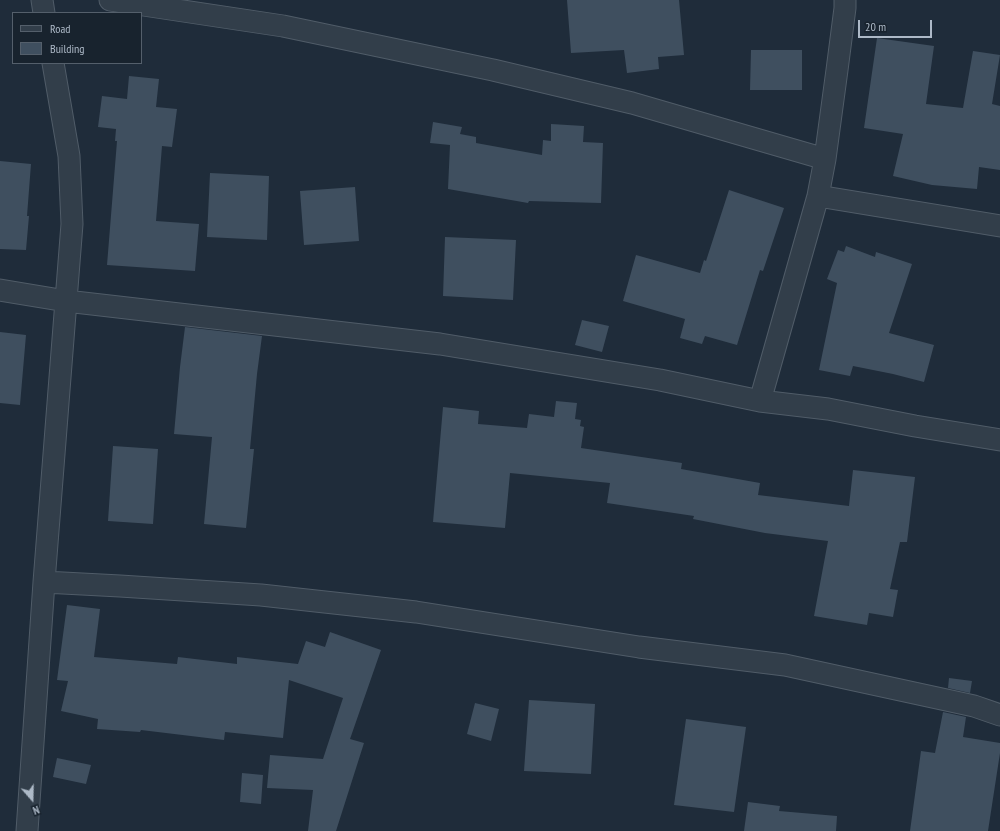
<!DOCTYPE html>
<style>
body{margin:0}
#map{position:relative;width:1000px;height:831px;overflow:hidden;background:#1f2c3a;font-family:"PT Sans Narrow",sans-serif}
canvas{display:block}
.legend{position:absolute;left:12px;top:12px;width:130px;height:52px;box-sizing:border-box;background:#18232e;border:1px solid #545f6b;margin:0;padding:5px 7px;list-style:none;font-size:12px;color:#adb9c7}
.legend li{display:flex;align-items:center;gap:8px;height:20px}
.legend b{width:20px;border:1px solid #545f6b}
.north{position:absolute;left:12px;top:779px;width:40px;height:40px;-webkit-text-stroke:3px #18232e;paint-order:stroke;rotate:160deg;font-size:11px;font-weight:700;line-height:16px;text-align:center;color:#adb9c7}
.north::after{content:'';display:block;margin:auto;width:14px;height:18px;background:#adb9c7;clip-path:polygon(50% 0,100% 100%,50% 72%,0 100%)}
.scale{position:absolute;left:858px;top:20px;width:74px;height:18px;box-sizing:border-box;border:2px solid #adb9c7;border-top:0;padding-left:5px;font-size:12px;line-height:14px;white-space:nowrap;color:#adb9c7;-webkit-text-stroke:3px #18232e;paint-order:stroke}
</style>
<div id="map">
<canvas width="1000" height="831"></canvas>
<ul class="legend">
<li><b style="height:5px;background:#323e4a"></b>Road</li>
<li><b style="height:11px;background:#3f4f5f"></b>Building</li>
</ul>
<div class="north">N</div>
<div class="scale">20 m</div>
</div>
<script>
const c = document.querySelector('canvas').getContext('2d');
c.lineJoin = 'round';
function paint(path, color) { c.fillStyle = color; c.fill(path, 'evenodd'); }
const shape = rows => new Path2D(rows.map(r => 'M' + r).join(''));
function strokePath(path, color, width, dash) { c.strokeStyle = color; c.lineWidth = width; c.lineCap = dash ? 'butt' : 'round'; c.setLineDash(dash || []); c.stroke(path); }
paint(shape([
 [567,0,679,0,684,55,658,57,659,69,627,73,624,50,571,53],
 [877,38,934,46,926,104,963,108,973,51,1000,55,992,104,1000,106,1000,170,979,167,977,189,932,185,893,176,903,134,864,128],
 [751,50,802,50,802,90,750,90],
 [129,76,159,79,156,107,177,109,172,147,162,146,156,221,199,224,195,271,107,265,117,141,115,141,116,129,98,127,102,96,127,99],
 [433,122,462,127,460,134,476,137,476,143,542,155,543,140,551,141,551,124,584,126,583,142,603,143,601,203,529,201,528,203,448,189,450,145,430,143],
 [0,161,31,164,27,216,29,216,26,250,0,249],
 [210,173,269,176,267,240,207,237],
 [355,187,359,241,304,245,300,191],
 [729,190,784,208,763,271,760,270,737,345,705,336,702,344,680,338,685,319,623,301,636,255,700,273,704,260,706,261],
 [445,237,516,240,513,300,443,296],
 [846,246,875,257,876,252,912,264,889,333,934,345,924,382,893,374,853,366,850,376,819,370,837,283,827,279,838,250,844,252],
 [582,320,609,326,602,352,575,345],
 [185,327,262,336,257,374,250,449,254,449,246,528,204,524,212,437,174,434,180,367],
 [0,332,26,335,20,405,0,403],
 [556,401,577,403,575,419,581,420,580,426,584,427,581,448,682,463,681,469,760,483,758,495,849,506,853,470,915,477,907,542,900,542,890,589,898,590,893,617,869,613,867,625,814,616,828,541,765,533,693,519,694,516,607,503,610,483,510,473,505,528,433,522,443,407,479,411,478,424,527,428,529,414,554,417],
 [113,446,158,449,153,524,108,521],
 [67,605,100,609,94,657,177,664,178,657,237,664,237,657,298,664,306,641,325,647,330,632,381,650,350,739,364,743,336,831,308,831,313,790,267,788,270,755,323,759,343,698,289,680,283,738,225,732,224,740,141,730,140,732,97,729,98,719,61,711,68,681,57,680],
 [949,678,972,681,970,693,948,688],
 [529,700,595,704,591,774,524,771],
 [475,703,499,709,491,741,467,734],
 [943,712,966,717,963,737,1000,743,1000,753,988,831,910,831,921,751,935,753],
 [686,719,746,727,734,812,674,805],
 [57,758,91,765,86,784,53,777],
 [242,773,263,775,261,804,240,802],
 [748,802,780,806,779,811,837,816,836,831,744,831]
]), '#3f4f5f');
const minor = shape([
 [42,0,44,13],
 [110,0,283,26,493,70,632,103,825,159],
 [818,196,1000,226],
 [0,290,66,301,440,344,660,380,760,401,828,409,915,426,1000,440],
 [760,401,818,196,825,159,837,70,845,8,845,0],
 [44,582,120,586,261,595,416,612,639,647,785,665,974,706,1000,715],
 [27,831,44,582,72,224,69,156,53,63]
]);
strokePath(minor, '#505c68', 23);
strokePath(minor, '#323e4a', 21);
</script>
